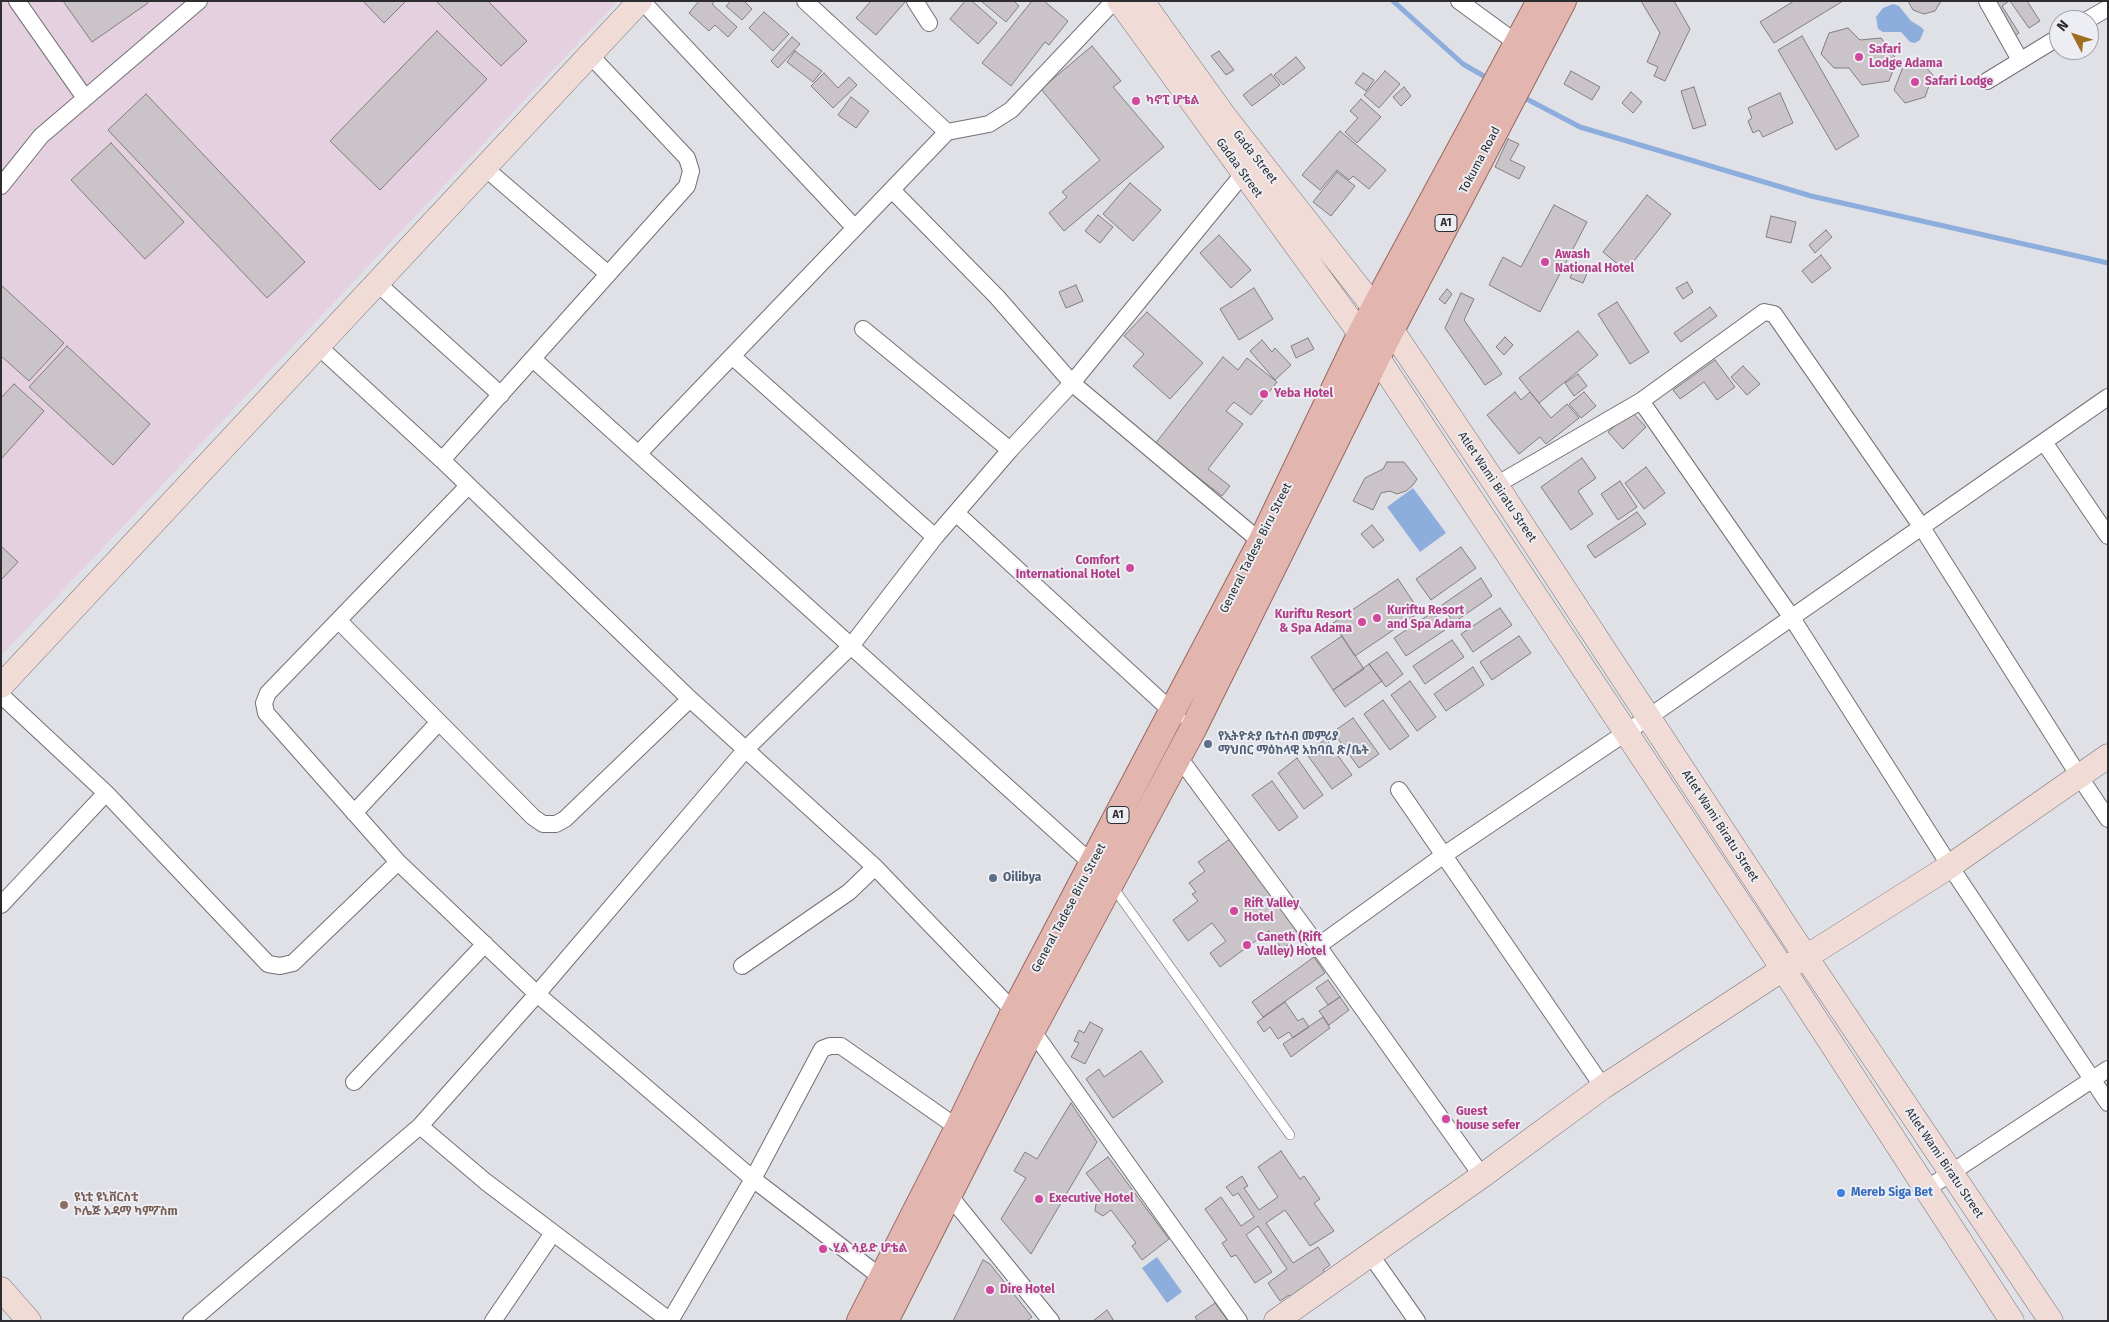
<!DOCTYPE html>
<meta charset="utf-8">
<style>
body{margin:0}
#map{position:relative;width:2109px;height:1322px;overflow:hidden;background:#e0e1e7;font-family:"Fira Sans",sans-serif}
canvas{display:block}
.frame{position:absolute;inset:0;border:2px solid #2d2d2f;pointer-events:none}
.north{position:absolute;left:2049px;top:10px;width:50px;height:50px;box-sizing:border-box;background:#edeef4;border:1px solid #a0a1a5;border-radius:50%;rotate:310deg;font-size:14px;font-weight:700;line-height:20px;text-align:center;color:#2d2d2f}
.north::after{content:'';display:block;margin:auto;width:18px;height:22px;background:#9e6e21;clip-path:polygon(50% 0,100% 100%,50% 72%,0 100%)}
</style>
<div id="map">
<canvas width="2109" height="1322"></canvas>
<div class="frame"></div>
<div class="north">N</div>
</div>
<script>
const c = document.querySelector('canvas').getContext('2d');
c.lineJoin = 'round';
function paint(path, color) { c.fillStyle = color; c.fill(path, 'evenodd'); }
const shape = rows => new Path2D(rows.map(r => 'M' + r).join(''));
function strokePath(path, color, width, dash) { c.strokeStyle = color; c.lineWidth = width; c.lineCap = dash ? 'butt' : 'round'; c.setLineDash(dash || []); c.stroke(path); }
function write(font, color, halo, rows, align = 'center') {
  c.font = font + ' "Fira Sans","Noto Sans Ethiopic",sans-serif'; c.lineWidth = 4; c.setLineDash([]); c.textBaseline = 'middle'; c.strokeStyle = halo; c.fillStyle = color; for (const [text, x, y, turn = 0] of rows) {
    c.save(); c.translate(x, y); c.rotate((+turn || 0) * Math.PI / 180); c.textAlign = isNaN(turn) ? turn : align; if (halo) c.strokeText(text, 0, 0); c.fillText(text, 0, 0); c.restore();
  }
}
paint(shape([
 [1,1,618,1,1,656]
]), '#e5d0df');
paint(shape([
 [1893,4,1899,6,1911,21,1921,27,1924,30,1920,40,1915,43,1910,42,1901,32,1883,32,1878,29,1876,17,1883,8],
 [1413,488,1446,533,1420,552,1387,507],
 [1157,1257,1182,1292,1167,1303,1142,1268]
]), '#8daddd');
strokePath(shape([
 [1393,1,1463,64,1489,79],
 [1521,96,1580,127,1811,196,2108,263]
]), '#8daddd', 5);
const building = shape([
 [63,1,147,1,148,3,92,42,63,1],
 [363,1,406,1,384,23,363,1],
 [436,1,488,1,527,41,501,66,436,1],
 [699,1,715,1,712,4,737,27,728,37,715,25,709,31,689,13,699,1],
 [731,1,744,1,752,9,742,20,726,6,731,1],
 [871,1,906,1,876,35,856,18,871,1],
 [965,1,972,1,997,23,978,44,950,19,965,1],
 [981,1,1014,1,1019,6,1006,22,981,1],
 [1032,1,1044,1,1068,21,1049,45,1045,42,1011,86,982,63,1032,1],
 [1641,1,1674,1,1690,29,1665,81,1654,76,1658,67,1647,62,1660,33,1641,1],
 [1794,1,1843,1,1774,43,1760,22,1794,1],
 [1908,1,1941,1,1935,11,1924,14,1913,10,1908,1],
 [1987,1,2009,1,2002,6,2019,33,2006,41,1987,1],
 [2010,1,2027,1,2040,21,2029,28,2010,1],
 [764,12,789,34,773,51,749,28,764,12],
 [1848,28,1860,40,1881,38,1897,60,1889,81,1862,85,1849,68,1834,68,1821,54,1829,33,1848,28],
 [437,31,487,79,380,190,330,141,437,31],
 [1802,36,1859,136,1836,150,1778,50,1802,36],
 [792,37,800,44,778,68,771,61,792,37],
 [1092,46,1121,81,1113,87,1164,147,1064,231,1049,213,1067,197,1062,192,1100,160,1041,89,1092,46],
 [795,51,822,71,813,82,787,62,795,51],
 [1219,51,1234,70,1226,75,1211,56,1219,51],
 [1296,57,1305,68,1283,85,1274,75,1296,57],
 [1921,62,1933,75,1925,97,1905,103,1894,90,1903,67,1921,62],
 [1385,71,1400,84,1379,108,1364,95,1385,71],
 [1571,71,1600,87,1592,100,1564,84,1571,71],
 [824,73,838,88,849,77,857,85,833,108,811,86,824,73],
 [1363,73,1374,80,1366,91,1355,83,1363,73],
 [1271,74,1280,85,1252,106,1243,95,1271,74],
 [1404,87,1411,96,1401,106,1393,97,1404,87],
 [1694,87,1706,125,1693,129,1681,91,1694,87],
 [1631,92,1642,102,1633,113,1622,103,1631,92],
 [1780,93,1793,123,1763,137,1759,130,1753,133,1748,121,1752,118,1748,108,1780,93],
 [146,94,305,262,267,298,108,130,146,94],
 [851,97,869,111,856,128,838,115,851,97],
 [1361,99,1381,117,1357,143,1345,132,1358,118,1350,111,1361,99],
 [1340,131,1386,170,1369,189,1353,176,1349,180,1337,170,1320,190,1302,175,1340,131],
 [1508,139,1519,144,1510,160,1525,167,1519,179,1495,167,1508,139],
 [111,143,184,222,145,259,71,180,111,143],
 [1337,172,1355,186,1331,216,1313,202,1337,172],
 [1130,183,1161,210,1133,241,1103,214,1130,183],
 [1647,195,1671,214,1626,271,1603,252,1647,195],
 [1554,205,1587,222,1540,312,1489,285,1503,257,1521,267,1554,205],
 [1098,215,1113,227,1100,243,1085,231,1098,215],
 [1771,216,1796,222,1791,243,1766,237,1771,216],
 [1826,230,1832,237,1815,253,1809,245,1826,230],
 [1219,235,1251,270,1231,288,1200,253,1219,235],
 [1821,255,1831,268,1812,283,1802,271,1821,255],
 [1575,266,1588,271,1583,283,1570,278,1575,266],
 [1687,282,1693,292,1683,299,1676,288,1687,282],
 [1,285,64,343,29,381,1,356,1,285],
 [1076,285,1083,301,1066,308,1059,292,1076,285],
 [1254,288,1273,319,1239,340,1220,309,1254,288],
 [1447,289,1452,294,1445,304,1439,299,1447,289],
 [1461,293,1474,299,1464,320,1502,374,1485,385,1445,328,1461,293],
 [1617,302,1649,352,1630,364,1598,314,1617,302],
 [1710,307,1717,316,1681,342,1674,333,1710,307],
 [1147,312,1203,363,1170,399,1133,366,1144,354,1124,336,1147,312],
 [1578,331,1598,355,1539,403,1519,378,1578,331],
 [1505,337,1513,345,1504,355,1496,347,1505,337],
 [1308,338,1314,349,1296,358,1291,346,1308,338],
 [1262,340,1272,352,1275,348,1291,365,1275,380,1250,351,1262,340],
 [67,346,150,424,113,465,29,387,67,346],
 [1223,357,1238,370,1247,358,1277,382,1251,415,1234,402,1226,411,1243,424,1208,469,1230,486,1222,496,1155,444,1223,357],
 [1715,360,1735,387,1717,400,1704,382,1680,399,1673,390,1715,360],
 [1743,366,1760,384,1747,395,1731,377,1743,366],
 [1578,374,1587,386,1574,396,1565,383,1578,374],
 [14,384,44,411,1,459,1,398,14,384],
 [1515,392,1521,400,1530,392,1551,418,1567,404,1579,418,1546,444,1540,437,1519,454,1487,415,1515,392],
 [1584,392,1596,406,1581,418,1569,404,1584,392],
 [1631,411,1646,427,1623,449,1608,432,1631,411],
 [1582,458,1596,478,1578,491,1593,514,1571,530,1541,487,1582,458],
 [1387,462,1404,462,1417,479,1413,485,1406,491,1397,494,1390,491,1381,493,1373,510,1353,501,1365,478,1383,469,1387,462],
 [1646,467,1665,493,1644,509,1625,483,1646,467],
 [1620,481,1637,507,1618,520,1601,494,1620,481],
 [1637,512,1646,524,1595,558,1587,546,1637,512],
 [1372,525,1384,540,1373,548,1361,534,1372,525],
 [1,546,18,562,1,580,1,546],
 [1461,547,1476,568,1431,600,1416,579,1461,547],
 [1481,578,1492,596,1453,623,1442,605,1481,578],
 [1398,579,1420,612,1355,656,1333,623,1398,579],
 [1500,608,1512,625,1473,652,1461,634,1500,608],
 [1433,612,1445,630,1406,656,1394,638,1433,612],
 [1342,636,1364,669,1333,690,1311,657,1342,636],
 [1519,636,1531,653,1492,680,1480,662,1519,636],
 [1452,640,1464,657,1425,684,1413,666,1452,640],
 [1387,652,1403,674,1386,687,1369,664,1387,652],
 [1369,664,1382,681,1345,707,1333,690,1369,664],
 [1473,667,1484,685,1446,711,1434,694,1473,667],
 [1410,681,1436,717,1417,731,1391,695,1410,681],
 [1383,700,1409,736,1390,750,1364,714,1383,700],
 [1353,718,1379,754,1359,768,1333,732,1353,718],
 [1326,739,1352,775,1332,789,1306,753,1326,739],
 [1297,758,1323,795,1304,809,1278,773,1297,758],
 [1272,781,1298,817,1279,831,1252,795,1272,781],
 [1230,839,1301,935,1282,949,1269,931,1220,967,1210,953,1226,941,1212,923,1188,941,1173,920,1198,901,1192,894,1196,892,1189,883,1205,871,1198,862,1230,839],
 [1314,957,1325,973,1263,1017,1252,1002,1314,957],
 [1328,980,1340,997,1328,1005,1316,988,1328,980],
 [1340,997,1349,1010,1329,1025,1319,1011,1340,997],
 [1285,1002,1298,1021,1303,1018,1309,1027,1293,1038,1289,1032,1278,1039,1270,1027,1264,1032,1257,1022,1285,1002],
 [1323,1017,1330,1028,1291,1057,1283,1044,1323,1017],
 [1090,1022,1103,1029,1085,1064,1071,1057,1079,1043,1074,1041,1079,1030,1084,1033,1090,1022],
 [1141,1051,1163,1082,1113,1118,1086,1079,1099,1069,1104,1077,1141,1051],
 [1071,1103,1097,1142,1031,1254,1001,1219,1026,1178,1014,1171,1025,1152,1037,1159,1071,1103],
 [1281,1151,1300,1179,1304,1176,1320,1199,1314,1203,1334,1231,1310,1246,1285,1210,1266,1223,1293,1263,1318,1247,1330,1265,1323,1270,1329,1277,1294,1301,1289,1295,1280,1301,1268,1283,1287,1269,1258,1226,1246,1235,1272,1272,1255,1283,1236,1255,1231,1257,1222,1243,1227,1240,1205,1209,1221,1197,1241,1226,1254,1217,1238,1193,1233,1196,1226,1187,1242,1176,1248,1186,1244,1188,1259,1210,1278,1197,1258,1167,1281,1151],
 [1108,1157,1169,1239,1142,1260,1132,1246,1136,1243,1111,1210,1103,1216,1095,1211,1096,1204,1105,1198,1086,1173,1108,1157],
 [983,1260,990,1264,1032,1317,1027,1321,953,1321,983,1260],
 [1215,1303,1228,1321,1198,1321,1195,1317,1215,1303],
 [1107,1310,1114,1321,1093,1321,1107,1310]
]);
paint(building, '#cac4c8');
strokePath(building, '#827d80', 1);
const lane = shape([
 [1113,887,1290,1135]
]);
const street = shape([
 [17,1,85,98],
 [642,1,855,228],
 [805,1,947,132],
 [915,1,929,23],
 [1459,1,1518,44],
 [1987,1,2020,60],
 [2087,20,2108,8],
 [1987,81,2059,37],
 [485,168,607,273],
 [1,186,41,136,199,1],
 [892,190,997,297,1072,383,1261,542],
 [377,283,501,395],
 [863,329,1010,450],
 [318,346,442,460,690,699,875,867,1032,1030,1239,1321],
 [732,356,935,537],
 [533,359,1098,869],
 [1641,401,1792,618,1950,866,2108,1103],
 [2044,442,2108,536],
 [638,454,947,132,989,124,1011,110,1114,1],
 [442,460,687,186,691,171,687,158,590,55],
 [1496,485,1641,401,1764,312,1774,314,1921,526,2079,776,2108,819],
 [468,486,268,693,264,703,266,713,398,862,537,994,753,1179,882,1278],
 [956,513,1177,716],
 [339,621,533,817,543,824,556,824,565,819,690,699],
 [1,695,106,793,268,964,280,966,293,963,398,862],
 [1178,756,1318,946,1482,1176],
 [1399,790,1603,1087],
 [354,813,439,722],
 [1,905,106,793],
 [1318,946,1444,855,1649,717,2108,397],
 [742,966,849,892,875,867],
 [354,1082,485,944],
 [420,1126,486,1182,670,1321],
 [1925,1190,2108,1069],
 [949,1195,1051,1321],
 [1370,1254,1417,1321],
 [191,1321,420,1126,537,994,746,749,851,646,935,537,1010,450,1072,383,1243,174],
 [493,1321,553,1233],
 [670,1321,753,1179,822,1049,830,1046,841,1046,958,1128]
]);
const secondary = shape([
 [1119,1,1377,357,1783,969,2012,1321],
 [1142,1,1225,117,1391,329,1496,485,1806,957,2051,1321],
 [1,686,640,1],
 [1,1289,29,1321],
 [1276,1321,1482,1176,1603,1087,1783,969,1806,957,1950,866,2108,756]
]);
const primary = shape([
 [860,1321,958,1128,1014,1012,1261,542,1361,333,1540,1],
 [885,1321,1032,1030,1193,729,1377,357,1563,1]
]);
strokePath(lane, '#717176', 10);
strokePath(street, '#717176', 18);
strokePath(secondary, '#717176', 25);
strokePath(primary, '#966760', 28);
strokePath(lane, '#fff', 9);
strokePath(street, '#fff', 16);
strokePath(secondary, '#f1dbd7', 24);
strokePath(primary, '#e2b6af', 26);
for (const [x, y, r, color] of [
 [1859,57,5,"#d1479c"],
 [1915,82,5,"#d1479c"],
 [1136,101,5,"#d1479c"],
 [1545,262,5,"#d1479c"],
 [1264,394,5,"#d1479c"],
 [1130,568,5,"#d1479c"],
 [1377,618,5,"#d1479c"],
 [1362,622,5,"#d1479c"],
 [1208,744,5,"#5c6f8a"],
 [993,878,5,"#5c6f8a"],
 [1234,911,5,"#d1479c"],
 [1247,945,5,"#d1479c"],
 [1446,1119,5,"#d1479c"],
 [1841,1193,5,"#3f7fe0"],
 [1039,1199,5,"#d1479c"],
 [64,1205,5,"#8d6e63"],
 [823,1249,5,"#d1479c"],
 [990,1290,5,"#d1479c"]
]) { const dot = new Path2D(); dot.arc(x, y, r, 0, 2 * Math.PI); c.fillStyle = color; c.fill(dot); strokePath(dot, '#edeef4', 2); }
for (const [x, y, w] of [
 [1446,223,22],
 [1118,815,22]
]) { const box = new Path2D(); box.roundRect(x - w / 2, y - 8.5, w, 17, 4); c.fillStyle = '#edeef4'; c.fill(box); strokePath(box, '#2d2d2f', 1); }
write('bold 11px', '#2d2d2f', null, [
 ["A1",1446,223],
 ["A1",1118,815]
]);
write('bold 12px', '#b23c85', '#edeef4', [
 ["Safari",1869,50],
 ["Lodge Adama",1869,64],
 ["Safari Lodge",1925,82],
 ["ካኖፒ ሆቴል",1146,101],
 ["Awash",1555,255],
 ["National Hotel",1555,269],
 ["Yeba Hotel",1274,394],
 ["Comfort",1120,561,"right"],
 ["International Hotel",1120,575,"right"],
 ["Kuriftu Resort",1387,611],
 ["and Spa Adama",1387,625],
 ["Kuriftu Resort",1352,615,"right"],
 ["& Spa Adama",1352,629,"right"],
 ["Rift Valley",1244,904],
 ["Hotel",1244,918],
 ["Caneth (Rift",1257,938],
 ["Valley) Hotel",1257,952],
 ["Guest",1456,1112],
 ["house sefer",1456,1126],
 ["Executive Hotel",1049,1199],
 ["ሂል ሳይድ ሆቴል",833,1249],
 ["Dire Hotel",1000,1290]
], 'left');
write('12px', '#2d2d2f', '#edeef4', [
 ["Gada Street",1255,157,52],
 ["Tokuma Road",1480,160,-62],
 ["Gadaa Street",1239,168,54],
 ["Atlet Wami Biratu Street",1497,487,56],
 ["General Tadese Biru Street",1256,548,-63],
 ["Atlet Wami Biratu Street",1720,826,57],
 ["General Tadese Biru Street",1069,908,-62],
 ["Atlet Wami Biratu Street",1944,1163,56]
]);
write('bold 12px', '#4e5e75', '#edeef4', [
 ["የኢትዮጵያ ቤተሰብ መምሪያ",1218,737],
 ["ማህበር ማዕከላዊ አከባቢ ጽ/ቤት",1218,751],
 ["Oilibya",1003,878]
], 'left');
write('bold 12px', '#366cbe', '#edeef4', [
 ["Mereb Siga Bet",1851,1193]
], 'left');
write('bold 12px', '#785e54', '#edeef4', [
 ["ዩኒቲ ዩኒቨርስቲ",74,1198],
 ["ኮሌጅ አዳማ ካምፖስm",74,1212]
], 'left');
</script>
